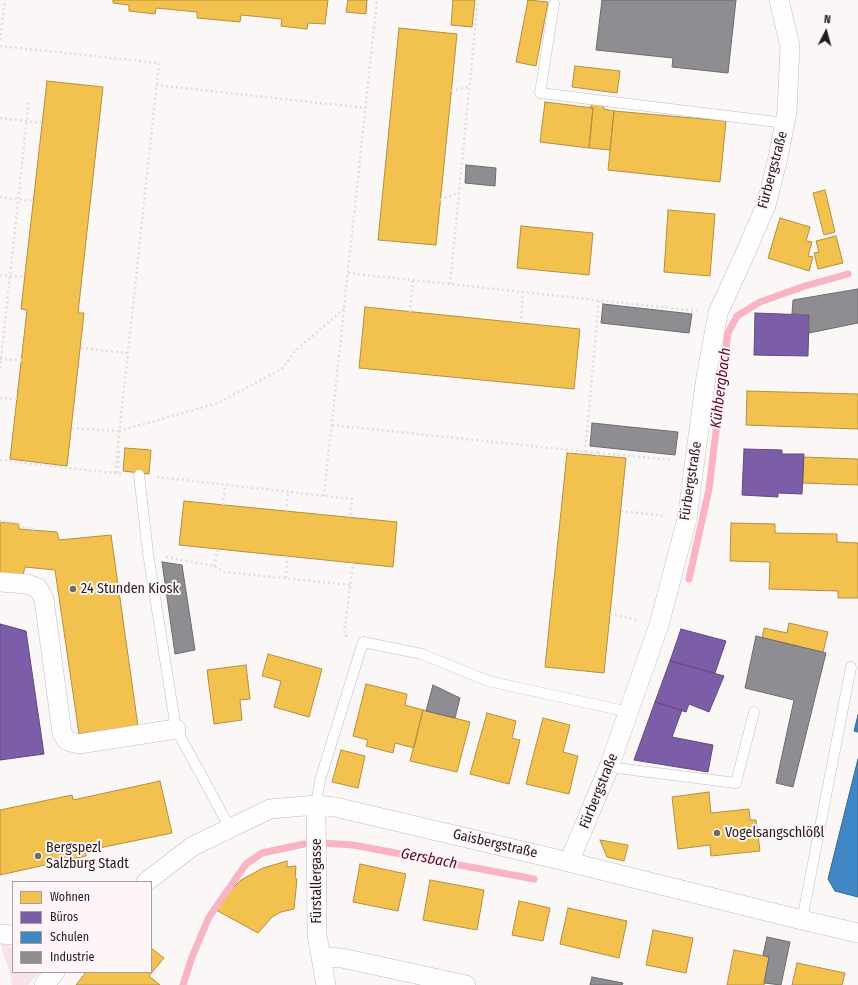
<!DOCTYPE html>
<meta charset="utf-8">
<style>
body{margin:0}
#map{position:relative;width:858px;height:985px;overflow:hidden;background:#fcf7f7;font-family:"Fira Sans Condensed",sans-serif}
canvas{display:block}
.legend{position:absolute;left:12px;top:881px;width:140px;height:92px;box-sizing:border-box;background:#fff4f6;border:1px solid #a79d9f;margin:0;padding:5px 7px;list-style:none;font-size:12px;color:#241b1d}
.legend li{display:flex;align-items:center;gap:8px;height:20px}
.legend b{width:20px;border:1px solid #a79d9f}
.north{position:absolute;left:806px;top:12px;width:40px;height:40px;-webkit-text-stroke:3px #fff4f6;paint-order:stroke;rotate:6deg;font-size:11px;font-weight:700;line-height:16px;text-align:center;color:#241b1d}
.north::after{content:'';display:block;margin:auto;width:14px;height:18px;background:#241b1d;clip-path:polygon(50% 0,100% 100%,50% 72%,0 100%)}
</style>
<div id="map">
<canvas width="858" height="985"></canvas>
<ul class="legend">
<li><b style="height:11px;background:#f2c14e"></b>Wohnen</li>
<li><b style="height:11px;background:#7b5ea7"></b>Büros</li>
<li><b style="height:11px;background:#3f88c5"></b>Schulen</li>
<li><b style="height:11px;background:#8d8d92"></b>Industrie</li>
</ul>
<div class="north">N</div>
</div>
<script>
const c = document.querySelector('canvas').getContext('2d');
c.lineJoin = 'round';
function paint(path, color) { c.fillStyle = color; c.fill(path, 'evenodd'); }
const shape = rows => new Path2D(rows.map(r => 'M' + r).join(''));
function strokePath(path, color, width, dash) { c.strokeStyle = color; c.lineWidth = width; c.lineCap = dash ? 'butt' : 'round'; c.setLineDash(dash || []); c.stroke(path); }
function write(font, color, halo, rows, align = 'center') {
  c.font = font + ' "Fira Sans Condensed",sans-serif'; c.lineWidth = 4; c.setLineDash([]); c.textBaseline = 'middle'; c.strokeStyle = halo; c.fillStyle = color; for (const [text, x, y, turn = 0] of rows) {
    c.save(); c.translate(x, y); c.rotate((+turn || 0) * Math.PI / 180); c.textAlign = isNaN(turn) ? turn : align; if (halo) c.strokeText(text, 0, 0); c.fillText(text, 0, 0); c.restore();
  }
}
paint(shape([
 [0,944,13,946,13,972,40,972,28,985,12,985,10,973]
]), '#f9e3e8');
const homes = shape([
 [113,0,328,0,325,24,308,23,307,29,281,26,282,19,241,15,240,22,197,18,197,12,156,8,155,14,129,11,129,5,113,3,113,0],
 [348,0,367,0,366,14,346,12,348,0],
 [453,0,475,0,472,27,451,25,453,0],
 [528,0,548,2,536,66,516,62,528,0],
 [399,28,457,34,436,245,378,240,399,28],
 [575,66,620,71,617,93,572,87,575,66],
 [47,81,103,87,78,313,84,313,67,466,10,459,27,310,21,309,47,81],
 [545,102,593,108,589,148,540,142,545,102],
 [592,104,603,104,604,109,614,111,610,150,589,148,593,108,590,108,592,104],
 [614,111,726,121,720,182,608,170,614,111],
 [825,190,835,232,824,235,813,193,825,190],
 [668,210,715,214,710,276,664,272,668,210],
 [780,218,810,227,806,241,812,242,808,256,813,257,809,271,768,258,780,218],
 [521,226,593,233,589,275,517,268,521,226],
 [836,236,843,263,818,269,814,253,819,252,816,241,836,236],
 [365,307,580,329,574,389,359,368,365,307],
 [747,391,858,394,858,429,746,425,747,391],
 [125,448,151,450,149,474,123,471,125,448],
 [567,453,626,458,604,673,545,667,567,453],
 [803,457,858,459,858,485,803,483,803,457],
 [184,501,397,522,393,567,179,545,184,501],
 [0,522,19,524,19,529,57,532,59,540,111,535,138,726,79,734,55,570,25,567,23,575,0,573,0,522],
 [731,523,775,524,775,533,837,534,837,542,858,543,858,598,838,598,838,591,769,589,770,562,730,561,731,523],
 [789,623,828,632,823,652,762,638,764,628,787,633,789,623],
 [268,654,322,669,309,717,274,707,281,681,262,676,268,654],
 [246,665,250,699,240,700,242,720,214,724,207,670,246,665],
 [366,684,407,694,405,705,423,710,414,748,395,743,393,753,366,746,368,740,353,736,366,684],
 [423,710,470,722,457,772,410,761,423,710],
 [487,713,516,721,512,738,520,740,509,784,470,774,487,713],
 [543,718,570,725,563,752,578,756,569,794,526,784,543,718],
 [341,750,365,756,358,788,332,782,341,750],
 [160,781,172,833,85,851,86,856,0,875,0,810,72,795,73,800,160,781],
 [709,792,711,813,749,809,750,820,756,820,760,851,711,856,710,845,678,849,672,797,709,792],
 [600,840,628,845,624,861,607,857,600,840],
 [287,861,287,867,296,866,295,878,297,879,294,909,281,912,272,917,258,933,216,910,231,890,241,880,263,868,287,861],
 [360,864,406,874,398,911,353,902,360,864],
 [430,880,484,890,477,930,423,920,430,880],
 [519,901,550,908,543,941,512,935,519,901],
 [568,908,627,921,619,958,560,944,568,908],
 [653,930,693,938,686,973,646,965,653,930],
 [151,948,164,958,149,976,160,985,76,985,86,972,151,972,151,948],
 [734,950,769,957,764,985,727,985,734,950],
 [797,963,845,973,842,985,792,985,797,963]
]);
paint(homes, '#f2c14e');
strokePath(homes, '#b48f3f', 1);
const offices = shape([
 [755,313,809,315,808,356,754,355,755,313],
 [744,449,782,450,782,454,804,454,802,494,778,493,778,497,742,495,744,449],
 [0,624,26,631,44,754,0,760,0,624],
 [681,629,726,641,715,673,670,661,681,629],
 [670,661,724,676,709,712,689,704,686,712,655,702,670,661],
 [655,702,682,710,672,737,713,745,708,772,634,760,655,702]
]);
paint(offices, '#7b5ea7');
strokePath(offices, '#614a7e', 1);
const schools = shape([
 [858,715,858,732,854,731,858,715],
 [858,759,858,897,835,891,828,879,858,759]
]);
paint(schools, '#3f88c5');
strokePath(schools, '#376793', 1);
const industry = shape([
 [602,0,736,0,728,73,672,67,673,58,596,50,602,0],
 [466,165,496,168,495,186,465,183,466,165],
 [858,289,858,323,809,333,809,315,792,314,793,300,858,289],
 [603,304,692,314,689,333,601,323,603,304],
 [592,423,678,432,675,455,590,446,592,423],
 [162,562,182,565,195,650,175,654,162,562],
 [756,636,826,653,793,787,776,783,794,700,745,688,756,636],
 [433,685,460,698,455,718,426,711,433,685],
 [767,937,790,942,781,985,764,983,769,957,763,955,767,937],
 [592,977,623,983,622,985,590,985,592,977]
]);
paint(industry, '#8d8d92');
strokePath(industry, '#6e6b6f', 1);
strokePath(shape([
 [689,579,709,489,728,333,737,316,760,302,805,286,848,274],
 [323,843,353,845,534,879],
 [183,985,192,957,209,917,246,864,262,853,304,844]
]), '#f8b4c5', 7);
const service = shape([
 [554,4,540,93,785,123],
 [139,475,148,553,176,729,230,828],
 [609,767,736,783,754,712],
 [316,805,320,780,363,642,422,654,488,681,629,712],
 [802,920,851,667]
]);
const minor = shape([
 [0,582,27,584,38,588,44,599,62,733,67,741,79,744,176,729],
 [316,805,317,935,326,985],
 [569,862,609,767,659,625,687,519,706,377,718,313,744,256,766,205,778,158,787,112,790,46,779,0],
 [146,882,193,846,270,809,316,805,335,807,569,862,802,920,858,933],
 [0,934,13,935],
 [321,957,342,958,466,985],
 [44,985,55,972]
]);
strokePath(service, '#c2bbbc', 11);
strokePath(minor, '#c2bbbc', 20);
strokePath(shape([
 [0,40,5,0],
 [0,46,159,63,115,473],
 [156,85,366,108],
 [451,91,470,86],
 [0,118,42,123],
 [0,197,34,201],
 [440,200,458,193],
 [348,273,697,311],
 [0,275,25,277],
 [450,284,478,0],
 [410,312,413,280],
 [521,323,523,292],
 [81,348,127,353],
 [0,359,22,360],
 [0,368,29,100],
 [0,398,17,399],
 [332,425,598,453,597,456],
 [72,428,119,431],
 [119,431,218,403,283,368,295,351,344,309],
 [585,452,599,300],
 [598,453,673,460],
 [0,460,122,474],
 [118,473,119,450],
 [157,477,352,499,350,518],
 [324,496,377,0],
 [223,505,225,485],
 [286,511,288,492],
 [621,511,666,516],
 [0,521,19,523,21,527,37,530],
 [166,557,214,566,224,572,351,585],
 [214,566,218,549],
 [286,578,287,556],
 [610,614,637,620],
 [347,636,344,635,353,563]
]), '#dfddde', 2.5, [2, 3]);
strokePath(service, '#fffefe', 10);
strokePath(minor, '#fffefe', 19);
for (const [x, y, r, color] of [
 [73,589,4,"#706869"],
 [717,833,4,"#706869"],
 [38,856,4,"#706869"]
]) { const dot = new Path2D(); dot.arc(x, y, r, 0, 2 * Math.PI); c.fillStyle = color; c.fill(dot); strokePath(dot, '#fff4f6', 1.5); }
write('14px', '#241b1d', '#fff4f6', [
 ["Fürbergstraße",773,170,-75],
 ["Fürbergstraße",691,481,-81],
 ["Fürbergstraße",599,791,-68],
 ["Gaisbergstraße",495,844,13],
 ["Fürstallergasse",317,881,-90]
]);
write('14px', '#241b1d', '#fff4f6', [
 ["24 Stunden Kiosk",81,589],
 ["Vogelsangschlößl",725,833],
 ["Bergspezl",46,848],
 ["Salzburg Stadt",46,864]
], 'left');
write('italic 15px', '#5b052a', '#fff4f6', [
 ["Kühbergbach",721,388,-83],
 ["Gersbach",429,859,11]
]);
</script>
